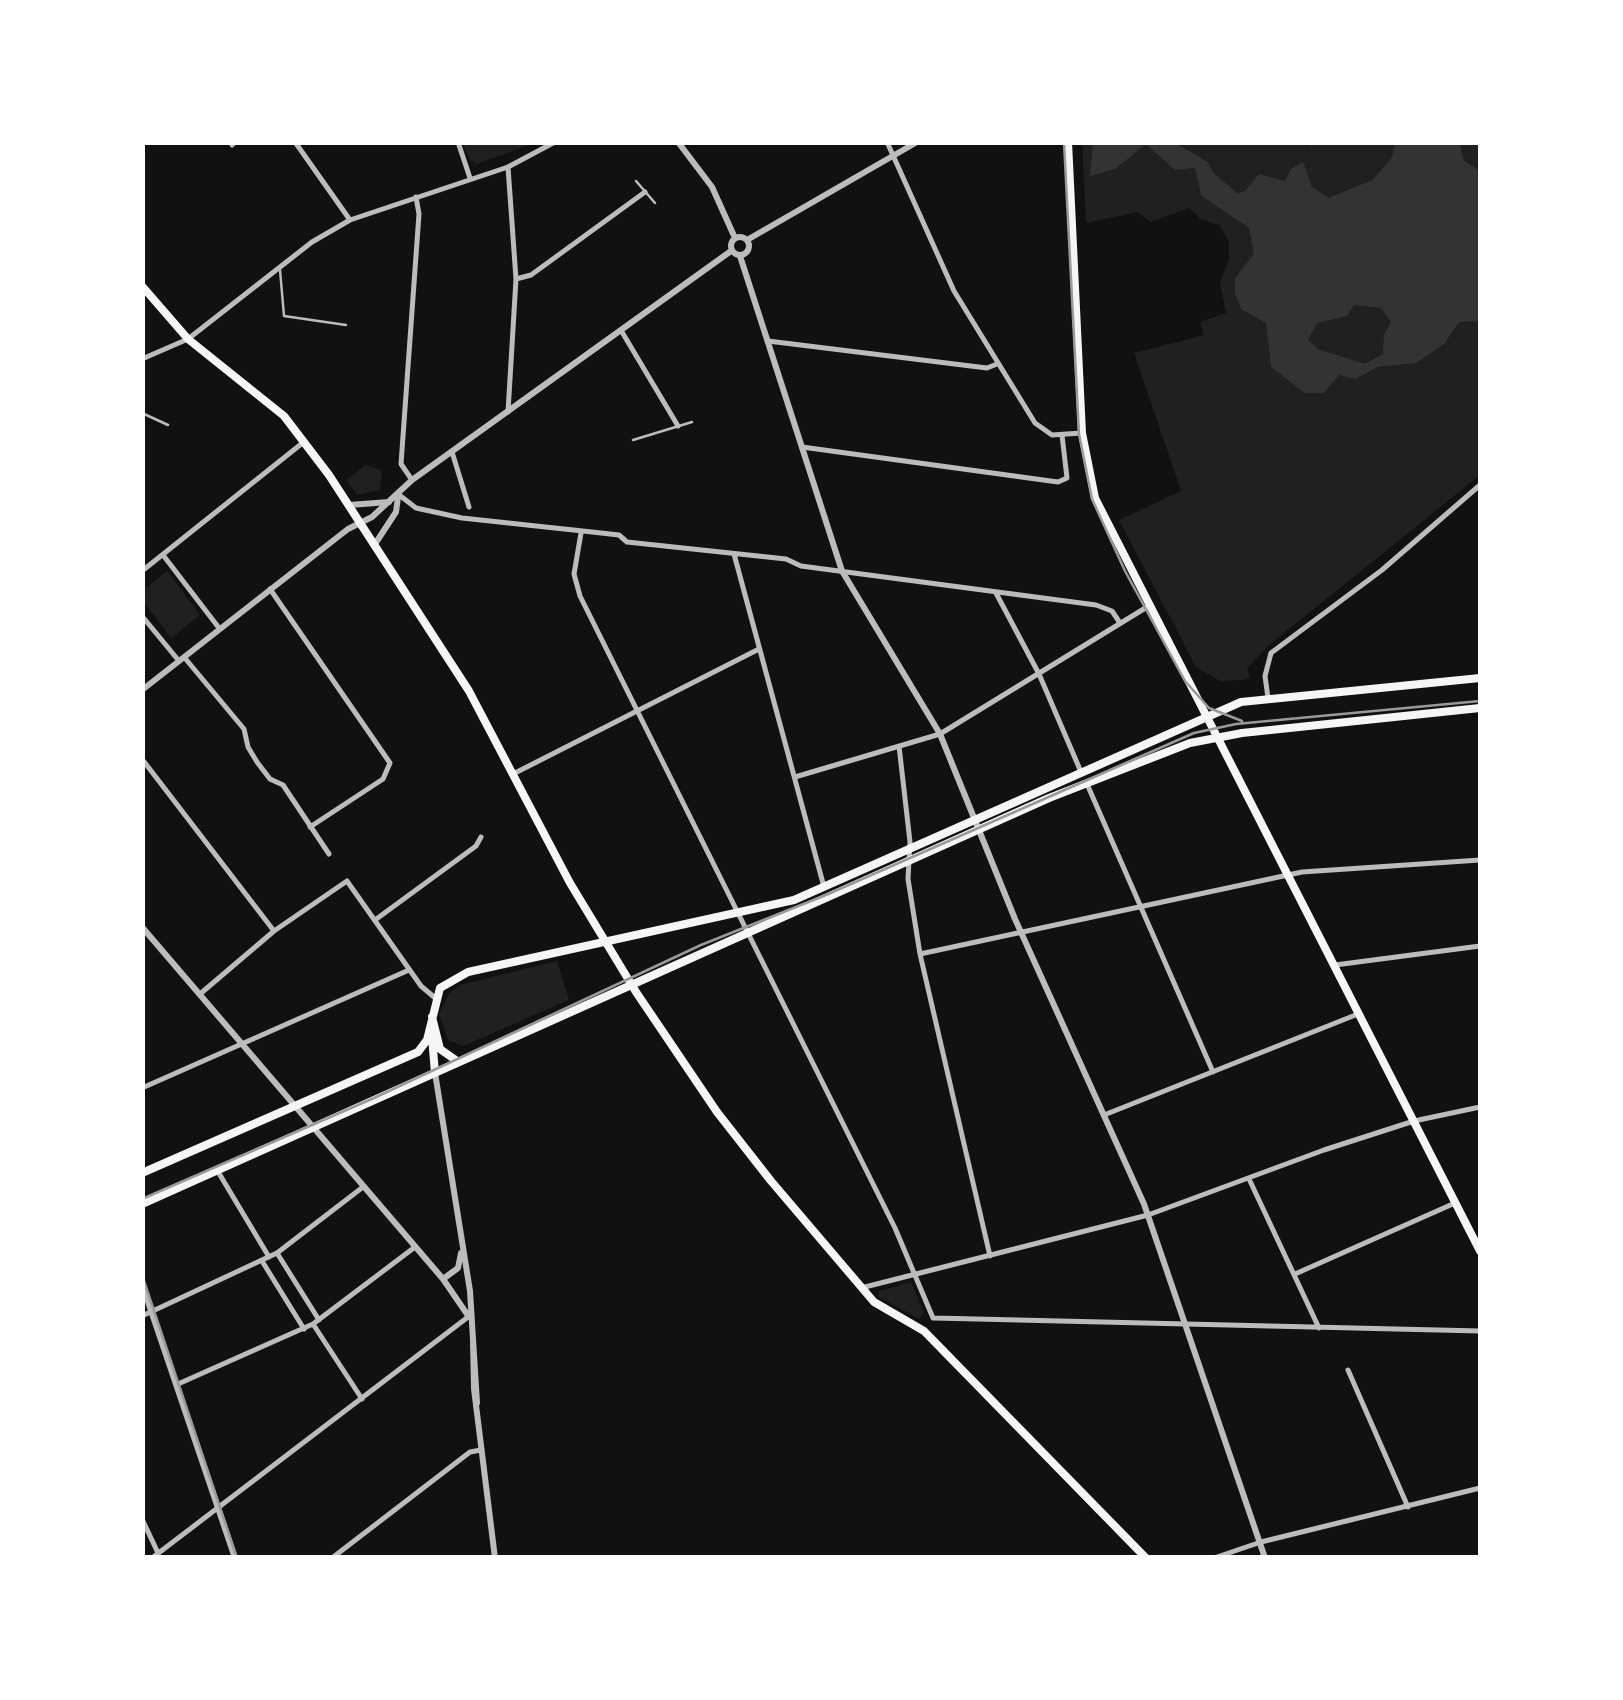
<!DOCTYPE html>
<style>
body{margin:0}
#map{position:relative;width:1623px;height:1700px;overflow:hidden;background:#111;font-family:"Varela Round",sans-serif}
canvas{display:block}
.frame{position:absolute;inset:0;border:145px solid #fff;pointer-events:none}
</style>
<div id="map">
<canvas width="1623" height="1700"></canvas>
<div class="frame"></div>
</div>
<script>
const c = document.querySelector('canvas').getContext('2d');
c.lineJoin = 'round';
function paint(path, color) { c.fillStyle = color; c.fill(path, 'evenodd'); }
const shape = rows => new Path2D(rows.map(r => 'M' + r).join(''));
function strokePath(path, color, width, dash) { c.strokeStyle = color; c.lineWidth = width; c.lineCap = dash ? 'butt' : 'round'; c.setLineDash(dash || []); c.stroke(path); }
paint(shape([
 [462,143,534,142,534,143,477,164,470,160],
 [1082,143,1480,143,1480,475,1268,646,1247,668,1250,677,1243,680,1220,681,1196,667,1119,520,1181,491,1134,353,1204,335,1200,322,1226,313,1220,282,1229,260,1229,242,1219,225,1201,219,1189,208,1151,222,1137,212,1086,223],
 [366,465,382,471,380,490,357,495,346,480],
 [167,571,200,615,171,638,143,601,143,590],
 [557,961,569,1000,463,1046,448,1040,439,1014,449,993,460,985],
 [911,1282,924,1313,919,1319,879,1297,879,1291]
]), '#202020');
paint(shape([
 [1093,143,1175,143,1208,162,1213,173,1237,193,1245,191,1259,174,1285,181,1291,169,1303,162,1312,187,1329,198,1372,180,1392,158,1395,143,1460,143,1463,160,1480,171,1480,321,1459,322,1444,344,1416,363,1377,367,1356,379,1339,375,1324,393,1305,393,1271,367,1266,323,1241,309,1235,293,1235,278,1254,254,1249,228,1201,195,1195,168,1175,170,1146,144,1115,169,1090,176],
 [1354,305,1381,308,1391,322,1384,335,1383,354,1364,364,1318,349,1308,340,1317,323,1347,316]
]), '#333');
strokePath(shape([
 [1311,145,1314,142]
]), '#333', 2.5);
strokePath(shape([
 [636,181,655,203],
 [280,270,284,316,346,325],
 [142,413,168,425],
 [633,440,692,422]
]), '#bcbcbc', 2.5);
strokePath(shape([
 [295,142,350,220],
 [458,142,470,178],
 [887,142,954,291,1035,423,1052,435,1082,433],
 [232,145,235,142],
 [508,167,516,279,508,412],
 [516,279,531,275,645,192],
 [622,332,678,426],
 [768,341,987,368,997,364],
 [142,359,188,339,312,242,350,220,508,167,555,142],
 [802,447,1058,482,1067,478,1062,435],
 [452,452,469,507],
 [412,480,401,464,419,214,416,197],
 [398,494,416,508,462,518,592,532,619,535,627,542,786,559,801,566,1096,605,1112,611,1120,623],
 [581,533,574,574,580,596,895,1228,933,1318],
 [734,554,824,887],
 [163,555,219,628],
 [142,571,305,441],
 [270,589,390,763,383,779,310,827],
 [996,593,1039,674,1081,772],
 [142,616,179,661],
 [184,657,244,729,248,747,257,762,270,779,283,785,329,854],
 [1268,698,1265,676,1271,653,1382,570,1480,485],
 [899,746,910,842,908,879,920,954,990,1256],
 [142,759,274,931],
 [513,774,759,649],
 [795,777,940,734,1147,607],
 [1087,784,1213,1072],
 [375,920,476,846,481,837],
 [920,954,1302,872,1480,860],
 [1335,965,1480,946],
 [200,994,274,931,347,881,421,986,434,997],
 [142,1088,409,970],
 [1104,1115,1358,1014],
 [217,1170,269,1257],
 [1250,1181,1319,1328],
 [277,1253,319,1320],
 [262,1261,304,1329],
 [1295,1274,1455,1203],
 [861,1288,1148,1215,1324,1150,1414,1121,1480,1107],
 [142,1316,277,1253,363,1187],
 [934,1318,1480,1331],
 [313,1324,362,1399],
 [1348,1370,1408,1507],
 [178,1384,313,1324,415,1247],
 [142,1519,158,1553],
 [152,1558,468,1317],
 [332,1558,470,1452,481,1450],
 [1214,1558,1261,1542,1480,1488]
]), '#bcbcbc', 5);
strokePath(shape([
 [678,142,712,187,735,238],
 '731 246a9 9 0 1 1 18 0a9 9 0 1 1-18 0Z',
 [747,240,917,142],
 [740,256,842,571,940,734,1015,919,1144,1204,1265,1558],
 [349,505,389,502],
 [375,544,396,512,398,497],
 [142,690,348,529,372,517,412,480,731,251],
 [142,927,443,1279,469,1317],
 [435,1073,470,1291,477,1403],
 [443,1279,458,1268,461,1253],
 [142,1284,235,1558],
 [473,1340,474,1389,495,1558]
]), '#bcbcbc', 6);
strokePath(shape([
 [142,286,188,339,284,416,329,475,469,691,570,883,636,992,717,1112,771,1181,874,1302,924,1331,1146,1558],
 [432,1017,440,1049,457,1061],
 [432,1037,435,1073],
 [142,1173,418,1052,427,1040,440,988,468,972,794,900,1241,702,1480,678],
 [142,1204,1049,798,1190,743,1242,733,1480,708]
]), '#f5f5f5', 8);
strokePath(shape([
 [1068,142,1082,433,1095,498,1480,1251]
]), '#f5f5f5', 8);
strokePath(shape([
 [1064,142,1079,434,1092,499,1125,571,1185,681,1209,708,1242,721],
 [142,1199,374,1098,701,945,826,895,1194,733,1236,724,1480,701],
 [142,1275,237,1558]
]), '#9a9a9a', 2.5);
</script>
